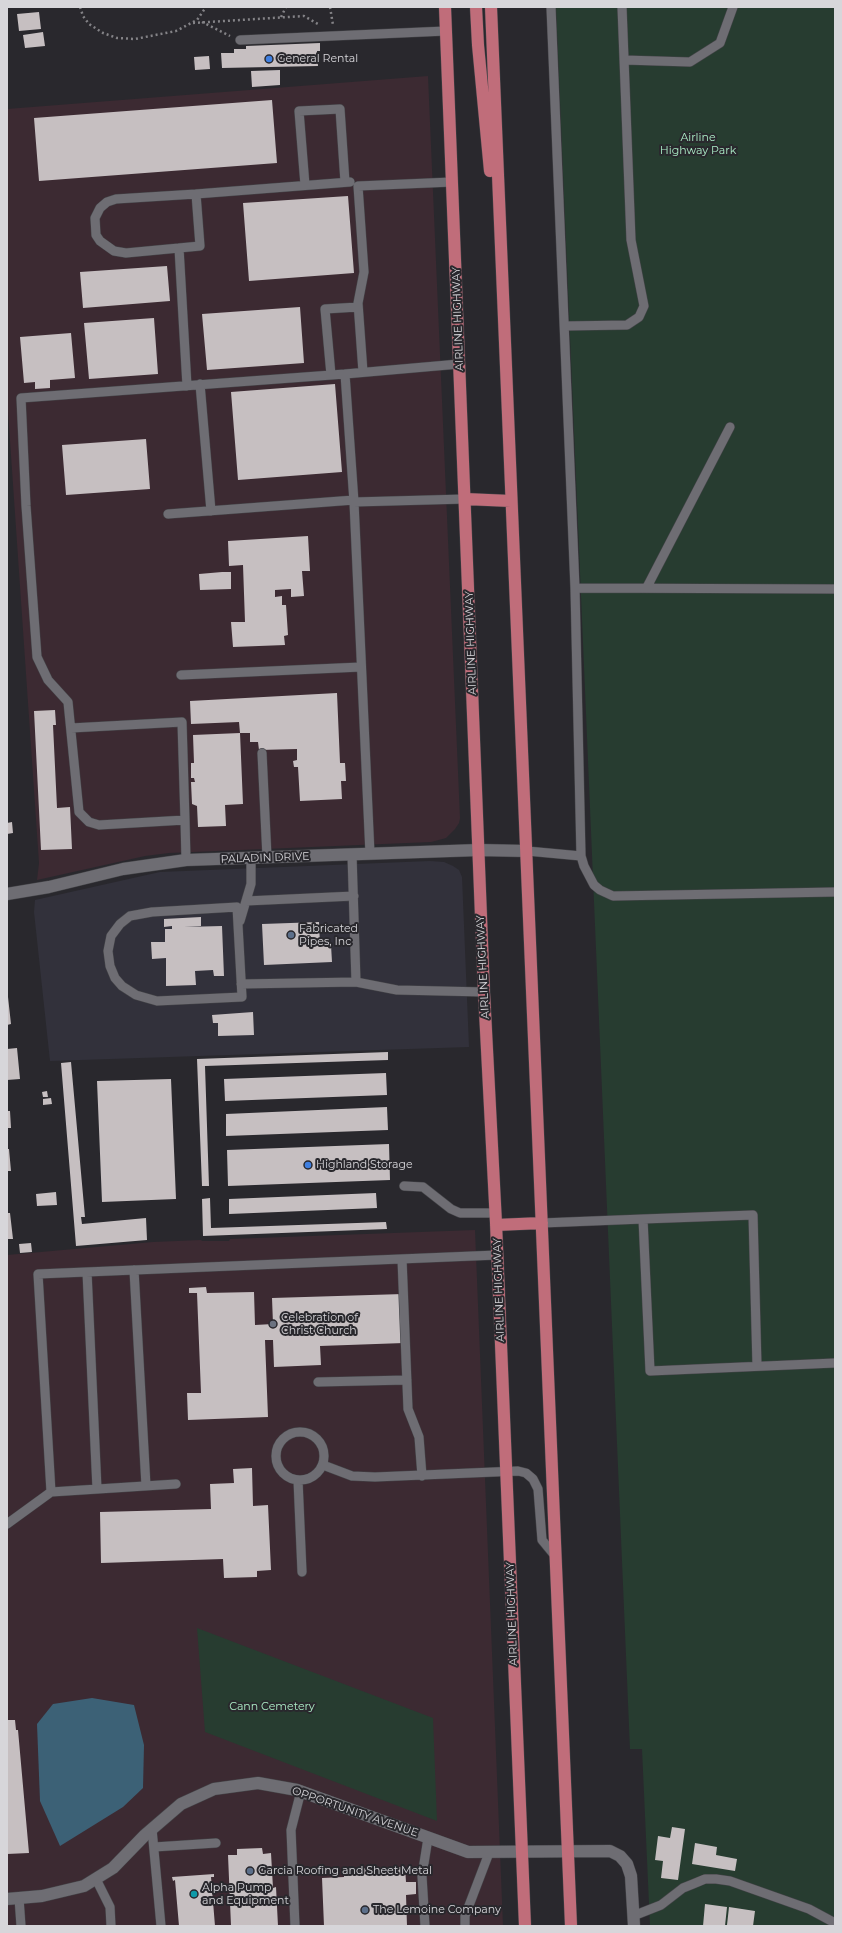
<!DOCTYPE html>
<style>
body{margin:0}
#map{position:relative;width:842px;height:1933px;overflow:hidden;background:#29282d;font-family:Montserrat,sans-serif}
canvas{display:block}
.frame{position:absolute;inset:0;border:8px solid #d7d6da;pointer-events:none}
</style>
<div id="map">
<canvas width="842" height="1933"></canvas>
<div class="frame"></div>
</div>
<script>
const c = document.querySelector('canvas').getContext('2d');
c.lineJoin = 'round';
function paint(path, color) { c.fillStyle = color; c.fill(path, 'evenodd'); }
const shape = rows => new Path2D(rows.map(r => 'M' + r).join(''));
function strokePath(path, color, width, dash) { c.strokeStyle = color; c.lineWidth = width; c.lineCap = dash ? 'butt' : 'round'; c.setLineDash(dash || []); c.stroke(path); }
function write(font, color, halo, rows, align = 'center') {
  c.font = font + ' Montserrat,sans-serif'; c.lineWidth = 4; c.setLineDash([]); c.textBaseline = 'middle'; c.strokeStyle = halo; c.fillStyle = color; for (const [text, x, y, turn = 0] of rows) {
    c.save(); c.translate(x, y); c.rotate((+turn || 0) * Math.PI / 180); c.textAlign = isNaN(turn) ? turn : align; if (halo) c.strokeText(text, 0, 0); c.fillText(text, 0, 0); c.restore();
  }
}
paint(shape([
 [428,76,460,818,459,823,455,829,446,838,431,842,169,853,145,856,37,880,39,863,7,397,7,109],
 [475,1230,503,1926,7,1926,7,1255,153,1242,201,1240,202,1241,229,1241,230,1239]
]), '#3c2a32');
paint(shape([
 [430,861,444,862,453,866,459,870,462,877,469,1047,50,1061,34,912,35,900,160,872]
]), '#32313b');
paint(shape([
 [556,7,835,7,835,1926,650,1926,642,1749,630,1749],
 [197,1628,433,1718,437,1821,205,1732]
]), '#273c30');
paint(shape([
 [92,1698,134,1705,144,1745,143,1788,123,1807,60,1846,40,1801,37,1724,53,1704]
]), '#3c6176');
paint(shape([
 [39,12,41,29,19,31,17,14],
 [43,32,45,46,25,48,23,35],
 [320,43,320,51,317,51,318,66,222,68,221,53,234,53,234,49,246,49,246,46],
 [209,56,210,69,195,70,194,57],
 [280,70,280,85,252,87,251,71],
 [272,100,277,163,39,181,34,118],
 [348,196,354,273,249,281,243,203],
 [167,266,170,301,83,308,80,272],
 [300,307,304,363,207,370,202,314],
 [154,318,158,374,89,379,84,323],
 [71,333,75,378,50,380,50,388,35,389,35,382,24,383,20,337],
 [335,384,342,472,238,480,231,392],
 [146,439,150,489,66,495,62,445],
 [308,536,310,571,302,571,304,596,291,597,291,589,275,590,275,597,282,596,282,605,286,605,288,635,284,636,285,645,233,647,231,622,245,622,243,565,229,566,228,541],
 [222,572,231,572,231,589,200,590,199,574],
 [337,693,340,763,345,763,346,781,341,781,342,799,300,801,298,767,294,767,293,761,297,760,297,749,259,750,258,742,250,742,250,733,240,733,239,722,191,724,190,701],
 [55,710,56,725,53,725,57,808,70,807,72,849,41,850,34,711],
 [240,733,243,804,225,805,226,826,198,827,197,806,192,804,191,782,195,782,194,778,191,778,191,763,194,763,193,735],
 [12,822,13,833,7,834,7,823],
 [201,917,201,926,184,927,222,926,224,976,214,976,213,970,195,971,196,985,166,986,166,958,152,959,151,942,165,942,165,929,172,929,172,926,164,927,164,919],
 [319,922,320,945,331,945,332,962,264,965,262,924],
 [8,997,11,1024,7,1025,7,998],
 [253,1012,254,1035,218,1036,218,1023,213,1023,212,1015],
 [17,1048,20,1079,7,1080,7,1049],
 [388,1052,388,1060,205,1066,209,1186,202,1186,197,1059],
 [71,1062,85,1217,81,1217,82,1224,146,1218,147,1240,76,1246,61,1063],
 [386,1073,387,1095,225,1101,224,1079],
 [171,1079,176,1199,102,1202,97,1081],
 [47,1091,48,1097,43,1097,42,1092],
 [51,1098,52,1104,43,1105,43,1099],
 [387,1107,388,1130,226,1136,226,1114],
 [7,1111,10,1111,11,1128,7,1128],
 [389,1144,390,1180,228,1186,227,1150],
 [7,1149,9,1149,11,1171,7,1171],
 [56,1192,57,1205,37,1206,36,1194],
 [376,1193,377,1208,229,1214,229,1199],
 [210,1198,211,1228,386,1222,387,1229,203,1236,202,1199],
 [7,1213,10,1213,13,1239,7,1239],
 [31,1243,32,1252,20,1253,19,1244],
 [206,1287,207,1293,254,1292,255,1325,273,1324,272,1298,403,1294,404,1343,320,1346,321,1365,274,1367,273,1340,265,1340,268,1417,188,1420,187,1393,201,1393,197,1293,189,1293,189,1288],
 [252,1468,253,1506,268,1505,271,1570,257,1571,257,1577,224,1578,223,1559,101,1563,100,1512,211,1509,210,1484,234,1483,233,1469],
 [7,1720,15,1720,16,1730,18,1730,29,1853,7,1854],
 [672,1827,685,1829,678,1880,661,1878,663,1861,655,1860,658,1836,670,1838],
 [695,1843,717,1847,716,1855,737,1859,735,1871,692,1864],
 [262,1848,263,1854,271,1853,273,1888,276,1887,278,1926,231,1926,228,1855,237,1855,237,1849],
 [405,1867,406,1882,416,1882,416,1894,406,1895,407,1926,324,1926,322,1878,344,1877,344,1869],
 [214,1874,214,1877,211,1877,215,1926,179,1926,175,1880,173,1881,172,1877],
 [705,1904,727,1907,725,1926,703,1926],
 [729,1907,755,1911,753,1926,727,1925]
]), '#c6bfc1');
const service = shape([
 [551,7,575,588],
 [240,40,446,31],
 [624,60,690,62,720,43,733,7],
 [305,185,299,111,340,109,345,182],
 [196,194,350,182],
 [179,248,126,253,114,251,100,241,96,235,95,218,100,208,107,202,116,199,196,194,200,246,179,248,187,386],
 [565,326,627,325,639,317,644,306,631,240,622,7],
 [363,372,358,303,364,272,358,186,452,182],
 [331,375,325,309,358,307],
 [200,384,211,511],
 [354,502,465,499],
 [168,514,354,500],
 [647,587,730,427],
 [181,675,361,667],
 [71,728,182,722,185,820],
 [262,753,267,857],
 [527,851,581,856,575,588,835,589],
 [370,854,354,502,345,374,459,364],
 [352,855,356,982,397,990,484,992],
 [581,856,584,866,594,885,600,890,613,896,835,892],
 [186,860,185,820,99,825,89,822,79,812,68,702,48,680,37,657,26,506,21,398,345,374],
 [246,901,354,896],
 [237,907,242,997,157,1001,136,995,122,986,115,978,110,966,108,951,111,936,120,924,130,916,152,912,237,907],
 [240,921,251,884,251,858],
 [241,984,356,982],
 [404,1186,423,1187,451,1209,460,1213,495,1213],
 [643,1219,753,1215,757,1366],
 [542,1223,643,1219,650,1371,835,1363],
 [402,1259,408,1409,419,1437,422,1476],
 [134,1270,146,1486],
 [87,1272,97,1489],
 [318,1382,407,1380],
 '276 1456a24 24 0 1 1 48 0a24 24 0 1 1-48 0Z',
 [323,1465,352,1476,375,1477,518,1471,526,1473,533,1479,538,1489,542,1540,556,1557],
 [298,1480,302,1572],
 [176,1484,51,1492,38,1274,497,1255],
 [7,1524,51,1492],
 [152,1829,161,1926],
 [154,1847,216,1843],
 [96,1879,110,1907,111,1926],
 [19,1898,21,1926],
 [633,1916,661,1905,683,1888,693,1884,705,1879,716,1879,730,1881,809,1909,835,1923],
 [295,1926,291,1830,301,1791],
 [425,1926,422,1876,428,1838],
 [465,1926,465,1916,489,1853]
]);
const minor = shape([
 [7,894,49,887,123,869,186,860,479,850,527,851],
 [7,1899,42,1896,84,1886,113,1868,145,1835,181,1804,214,1789,258,1783,297,1790,468,1852,610,1851,620,1856,627,1864,631,1876,634,1926]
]);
const trunk = shape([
 [445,7,484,992,496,1223,525,1926],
 [476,7,478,45,490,171],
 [491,7,571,1926],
 [465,499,511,501],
 [496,1225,542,1223]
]);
strokePath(service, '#444448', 10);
strokePath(minor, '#444448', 13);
strokePath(trunk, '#444448', 13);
strokePath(shape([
 [80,7,83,16,89,24,103,33,117,38,135,39,176,31,197,20,206,7],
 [330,7,333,25],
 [281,17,286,7],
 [202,22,230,36],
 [193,23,304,16,318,24]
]), '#848387', 2.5, [2, 3]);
strokePath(service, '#6e6d73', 9);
strokePath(minor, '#6e6d73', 12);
strokePath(trunk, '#c06d7a', 12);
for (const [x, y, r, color] of [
 [269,59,4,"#3f7fe0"],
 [291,935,4,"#5c6f8a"],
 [308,1165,4,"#3f7fe0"],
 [273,1324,4,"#6b7280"],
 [250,1871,4,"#5c6f8a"],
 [194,1894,4,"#0f9aa8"],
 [365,1910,4,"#5c6f8a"]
]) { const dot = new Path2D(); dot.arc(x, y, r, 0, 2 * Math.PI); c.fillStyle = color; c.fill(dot); strokePath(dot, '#29282d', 1.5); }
write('11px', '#d7d6da', '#29282d', [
 ["General Rental",277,59],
 ["Fabricated",299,929],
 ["Pipes, Inc",299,942],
 ["Highland Storage",316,1165],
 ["Celebration of",281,1318],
 ["Christ Church",281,1331],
 ["Garcia Roofing and Sheet Metal",258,1871],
 ["Alpha Pump",202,1888],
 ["and Equipment",202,1901],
 ["The Lemoine Company",373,1910]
], 'left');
write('11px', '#abecc6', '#29282d', [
 ["Airline",698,138],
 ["Highway Park",698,151],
 ["Cann Cemetery",272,1707]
]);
write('11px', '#d7d6da', '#29282d', [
 ["AIRLINE HIGHWAY",458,319,-92],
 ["AIRLINE HIGHWAY",471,643,-92],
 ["PALADIN DRIVE",265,858,-2],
 ["AIRLINE HIGHWAY",483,967,-93],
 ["AIRLINE HIGHWAY",499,1290,-92],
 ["AIRLINE HIGHWAY",512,1614,-92],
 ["OPPORTUNITY AVENUE",355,1812,19]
]);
</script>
